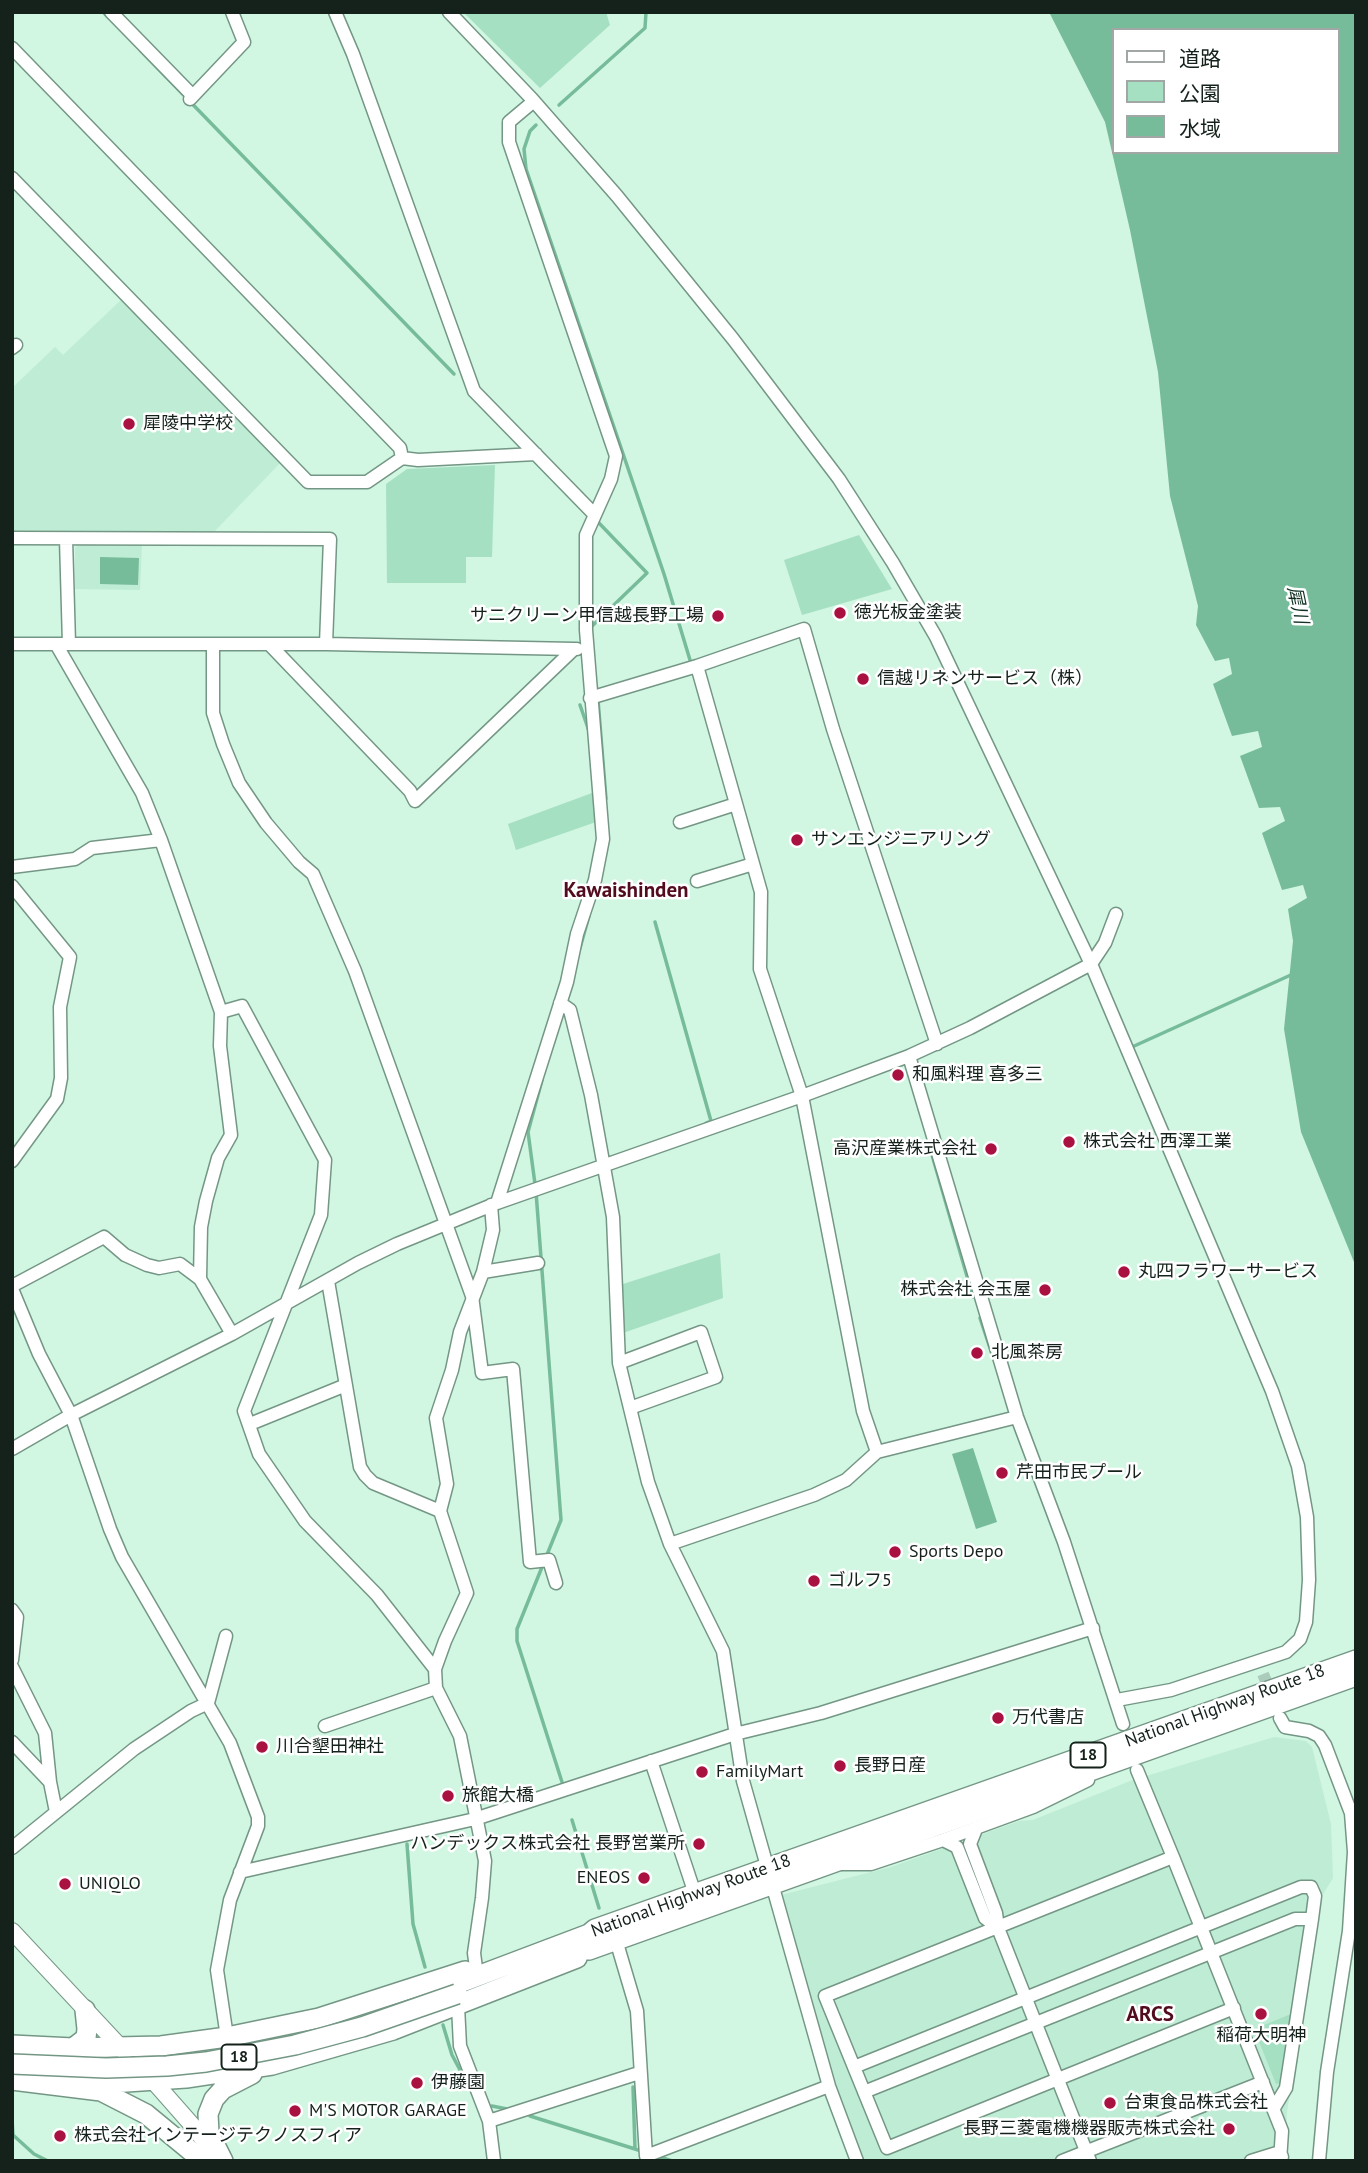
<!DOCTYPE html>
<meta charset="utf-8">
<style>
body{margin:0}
#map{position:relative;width:1368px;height:2173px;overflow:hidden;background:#d1f6e2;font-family:"PT Sans","Noto Sans JP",sans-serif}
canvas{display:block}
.frame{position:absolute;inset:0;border:14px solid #15221b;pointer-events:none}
.legend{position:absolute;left:1112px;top:28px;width:228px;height:126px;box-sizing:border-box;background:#fff;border:2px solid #a1a7a4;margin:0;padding:9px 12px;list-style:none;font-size:21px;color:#15221b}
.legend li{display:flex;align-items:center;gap:14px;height:35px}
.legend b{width:35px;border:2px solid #a1a7a4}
</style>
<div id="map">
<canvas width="1368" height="2173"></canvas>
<div class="frame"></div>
<ul class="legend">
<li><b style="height:9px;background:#fff"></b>道路</li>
<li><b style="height:19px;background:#a6e0c2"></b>公園</li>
<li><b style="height:19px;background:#77bc9a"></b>水域</li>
</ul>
</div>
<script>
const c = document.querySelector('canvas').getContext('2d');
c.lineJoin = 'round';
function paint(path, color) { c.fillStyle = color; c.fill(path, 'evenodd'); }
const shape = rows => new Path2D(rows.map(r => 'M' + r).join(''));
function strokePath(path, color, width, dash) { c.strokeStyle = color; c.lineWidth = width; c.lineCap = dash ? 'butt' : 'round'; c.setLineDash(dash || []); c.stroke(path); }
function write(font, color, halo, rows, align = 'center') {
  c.font = font + ' "PT Sans","Noto Sans JP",sans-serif'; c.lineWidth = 5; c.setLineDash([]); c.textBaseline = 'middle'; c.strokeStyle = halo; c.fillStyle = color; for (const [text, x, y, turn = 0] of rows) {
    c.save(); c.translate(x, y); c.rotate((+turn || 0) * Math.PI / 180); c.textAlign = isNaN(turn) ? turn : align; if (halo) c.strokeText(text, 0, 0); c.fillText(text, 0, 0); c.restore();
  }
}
paint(shape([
 [123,298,282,461,212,534,12,532,12,388,55,347,63,355],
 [78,544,142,544,140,590,75,589,75,548],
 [1274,1737,1306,1741,1312,1747,1331,1824,1333,1878,1320,1899,1287,2112,1285,2161,861,2161,834,2086,781,1895,891,1867,1019,1821,1033,1820,1130,1781]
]), '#bfecd4');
paint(shape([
 [463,12,606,12,610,25,540,88],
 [495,465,492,557,466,557,466,583,387,583,386,484,407,469],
 [859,535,892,589,802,615,784,560],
 [592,793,596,822,516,850,508,824],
 [720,1253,723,1298,623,1333,623,1284],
 [1291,2014,1280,2083,1276,2084,1254,2029]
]), '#a6e0c2');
paint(shape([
 [1049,12,1356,12,1356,1267,1301,1132,1284,1029,1293,941,1288,909,1307,898,1303,885,1282,890,1262,833,1285,821,1280,807,1259,808,1240,756,1262,747,1258,731,1232,736,1213,684,1232,674,1229,658,1215,661,1196,625,1198,606,1170,496,1158,372,1130,230,1105,122],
 [1114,30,1338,30,1338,152,1114,152],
 [100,557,139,558,138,585,100,584],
 [973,1448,997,1522,976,1529,952,1454]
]), '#77bc9a');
strokePath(shape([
 [103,12,109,18],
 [141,51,454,374],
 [559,105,645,28,646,12],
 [536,125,530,131,524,149,526,169,664,574,690,660],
 [590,628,647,573,598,522],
 [598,700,606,799],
 [580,705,589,731],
 [655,922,711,1121,706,1123],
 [580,948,589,916],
 [1132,1047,1293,974],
 [930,1148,973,1297],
 [535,1184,528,1132,542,1080],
 [536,1192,561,1520,517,1629,517,1641,562,1782],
 [980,1318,992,1354],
 [572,1820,599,1908],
 [407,1844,413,1924,425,1967],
 [443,2025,452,2055,474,2096],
 [633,2087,635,2149,638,2150],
 [492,2106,507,2109],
 [530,2116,635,2149],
 [12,2119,13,2135,34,2154,48,2161],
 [660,2157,672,2161]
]), '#77bc9a', 3.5);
strokePath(shape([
 [1263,1674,1272,1695]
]), '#abccba', 12, [12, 6]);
const minor = shape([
 [111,12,193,96],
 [335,12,353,54,474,391,595,515],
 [449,12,532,99,617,196,733,339,839,479,893,563,936,637,1091,964,1272,1391,1298,1466,1307,1517,1309,1580,1306,1622,1300,1639,1286,1652,1171,1690,1117,1700],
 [12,48,400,448,402,458],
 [190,99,244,42,232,12],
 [12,178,308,482,367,482,402,458,418,460,536,454],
 [12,348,16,345],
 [12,538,330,539,326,644],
 [66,539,69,644],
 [12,644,326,644,574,649],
 [56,644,142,793,161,840,221,1012,220,1046,231,1135,218,1158,206,1201,201,1227,200,1279,232,1334],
 [213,645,213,713,223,744,239,783,266,823,299,862,313,874,355,971,472,1296,482,1373,513,1369,530,1562,549,1560,556,1583],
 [271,646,410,791,415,801,574,649,577,649],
 [697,666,761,892,760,969,802,1096,863,1411,877,1452,1017,1417],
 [590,698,697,666,804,629,833,729,937,1044],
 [680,822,736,804],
 [12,867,75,859,92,848,161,840],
 [697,881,753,864],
 [12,886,70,957,60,1007,61,1078,57,1099,12,1161],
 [560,1003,570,1010,591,1095,613,1217,619,1363,648,1482,670,1544,723,1651,743,1781,829,2086,857,2161],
 [221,1012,242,1006,325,1160,321,1215,244,1411,259,1454,305,1521,377,1595,435,1669],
 [909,1056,1017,1417,1064,1542,1123,1724],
 [497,1203,567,982,577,934,595,880,603,839,586,630,586,535,611,479,616,456,509,142,509,122,534,101],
 [483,1272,538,1263],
 [328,1281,360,1467,365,1475,373,1483,440,1511],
 [12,1286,104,1237,125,1255,147,1265,159,1268,180,1264,200,1279],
 [12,1289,39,1354,71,1415,110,1529,122,1557,230,1743,258,1817,258,1826,230,1900,217,1970,227,2037],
 [619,1363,701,1332,716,1377,630,1408],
 [250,1424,346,1385],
 [12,1449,71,1415,232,1334,358,1263,397,1244,497,1203,802,1096,909,1056,970,1028,1091,964,1105,943,1116,914],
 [670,1544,814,1495,846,1480,877,1452],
 [12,1610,17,1617,12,1660],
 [12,1667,45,1733,50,1782,56,1812],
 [1280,1718,1285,1727,1309,1731,1319,1736,1325,1745,1351,1813,1354,1852,1349,1931,1327,2072,1319,2161],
 [325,1726,436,1688],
 [12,1742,50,1782],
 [651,1761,695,1894],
 [1137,1770,1173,1857,825,1996,887,2148,1234,2008],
 [976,1829,970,1844,996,1913,998,1928,1090,2161],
 [943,1840,957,1847,985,1918,998,1928],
 [12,1848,134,1749,191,1711,208,1703,226,1636],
 [1173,1857,1282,2131,1280,2161],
 [842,1864,871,1864,943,1840,1033,1807,1088,1780],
 [240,1872,475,1819,735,1734,821,1713,1093,1628],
 [616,1940,637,2011,646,2156,829,2086],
 [476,1968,474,1953,482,1898,485,1861,460,1736,436,1688,435,1669,445,1641,467,1593,440,1511,447,1484,436,1418,452,1370,460,1332,483,1272,493,1230,491,1205],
 [458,2006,460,2046,489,2121,639,2073],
 [854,2067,1301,1887,1311,1887,1315,1896,1312,1919,1295,1919,864,2092],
 [1274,2108,1286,2088,1312,1919],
 [489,2121,494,2161],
 [1062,2161,1263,2082],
 [1251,2161,1280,2152,1282,2157]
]);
const major = shape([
 [12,1931,125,2052],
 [148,2075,192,2125,213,2152]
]);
const highway = shape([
 [562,1957,583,1950,589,1950,1356,1676],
 [454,1985,589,1934,595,1929,1356,1660],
 [12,2045,73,2048,161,2046,227,2037,319,2018,465,1971],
 [73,2048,86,2038,87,2029,85,2010],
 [12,2080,101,2091,146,2114,203,2161],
 [67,2086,186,2078,272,2065,393,2030,577,1958],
 [223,2161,209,2133,208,2114,214,2099,223,2089,252,2074]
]);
strokePath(minor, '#749785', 15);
strokePath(major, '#749785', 18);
strokePath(highway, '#749785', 22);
strokePath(minor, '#fff', 12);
strokePath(major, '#fff', 16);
strokePath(highway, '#fff', 19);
const highwayBridge = shape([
 [12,2064,106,2068,167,2066,206,2062,295,2045,362,2027,457,1994]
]);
strokePath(highwayBridge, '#749785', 22, []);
strokePath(highwayBridge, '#fff', 19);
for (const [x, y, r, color] of [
 [129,424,7,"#a81140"],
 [840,613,7,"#a81140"],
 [718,616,7,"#a81140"],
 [863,679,7,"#a81140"],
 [797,840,7,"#a81140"],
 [898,1075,7,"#a81140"],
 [1069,1142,7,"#a81140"],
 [991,1149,7,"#a81140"],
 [1124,1272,7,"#a81140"],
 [1045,1290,7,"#a81140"],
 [977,1353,7,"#a81140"],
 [1002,1473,7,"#a81140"],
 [895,1552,7,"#a81140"],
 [814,1581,7,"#a81140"],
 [998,1718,7,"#a81140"],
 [262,1747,7,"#a81140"],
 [840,1766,7,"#a81140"],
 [702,1772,7,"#a81140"],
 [448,1796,7,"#a81140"],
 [699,1844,7,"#a81140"],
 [644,1878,7,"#a81140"],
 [65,1884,7,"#a81140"],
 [1261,2014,7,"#a81140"],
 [417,2083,7,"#a81140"],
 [1110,2103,7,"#a81140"],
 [295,2111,7,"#a81140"],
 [1229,2129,7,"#a81140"],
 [60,2136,7,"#a81140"]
]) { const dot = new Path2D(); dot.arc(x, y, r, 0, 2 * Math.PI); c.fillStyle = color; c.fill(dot); strokePath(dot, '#fff', 2.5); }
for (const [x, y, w] of [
 [1088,1755,35],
 [239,2057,35]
]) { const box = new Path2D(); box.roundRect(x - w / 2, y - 12.5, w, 25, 5); c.fillStyle = '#fff'; c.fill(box); strokePath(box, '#15221b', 2); }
write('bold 16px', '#15221b', null, [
 ["18",1088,1755],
 ["18",239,2057]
]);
write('18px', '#15221b', '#fff', [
 ["犀陵中学校",143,424],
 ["徳光板金塗装",854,613],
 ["サニクリーン甲信越長野工場",704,616,"right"],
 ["信越リネンサービス（株）",877,679],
 ["サンエンジニアリング",811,840],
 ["和風料理 喜多三",912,1075],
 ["株式会社 西澤工業",1083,1142],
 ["高沢産業株式会社",977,1149,"right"],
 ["丸四フラワーサービス",1138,1272],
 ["株式会社 会玉屋",1031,1290,"right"],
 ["北風茶房",991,1353],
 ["芹田市民プール",1016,1473],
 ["Sports Depo",909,1552],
 ["ゴルフ5",828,1581],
 ["万代書店",1012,1718],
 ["川合墾田神社",276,1747],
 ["長野日産",854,1766],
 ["FamilyMart",716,1772],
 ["旅館大橋",462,1796],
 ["ハンデックス株式会社 長野営業所",685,1844,"right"],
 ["ENEOS",630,1878,"right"],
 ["UNIQLO",79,1884],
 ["稲荷大明神",1261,2036,"center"],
 ["伊藤園",431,2083],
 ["台東食品株式会社",1124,2103],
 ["M'S MOTOR GARAGE",309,2111],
 ["長野三菱電機機器販売株式会社",1215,2129,"right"],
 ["株式会社インテージテクノスフィア",74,2136]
], 'left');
write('18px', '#15221b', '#fff', [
 ["National Highway Route 18",1225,1706,-20],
 ["National Highway Route 18",691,1896,-20]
]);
write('italic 19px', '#123224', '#fff', [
 ["犀川",1297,605,78]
]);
write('bold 21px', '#520c1e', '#fff', [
 ["Kawaishinden",626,891],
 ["ARCS",1150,2015]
]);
</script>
